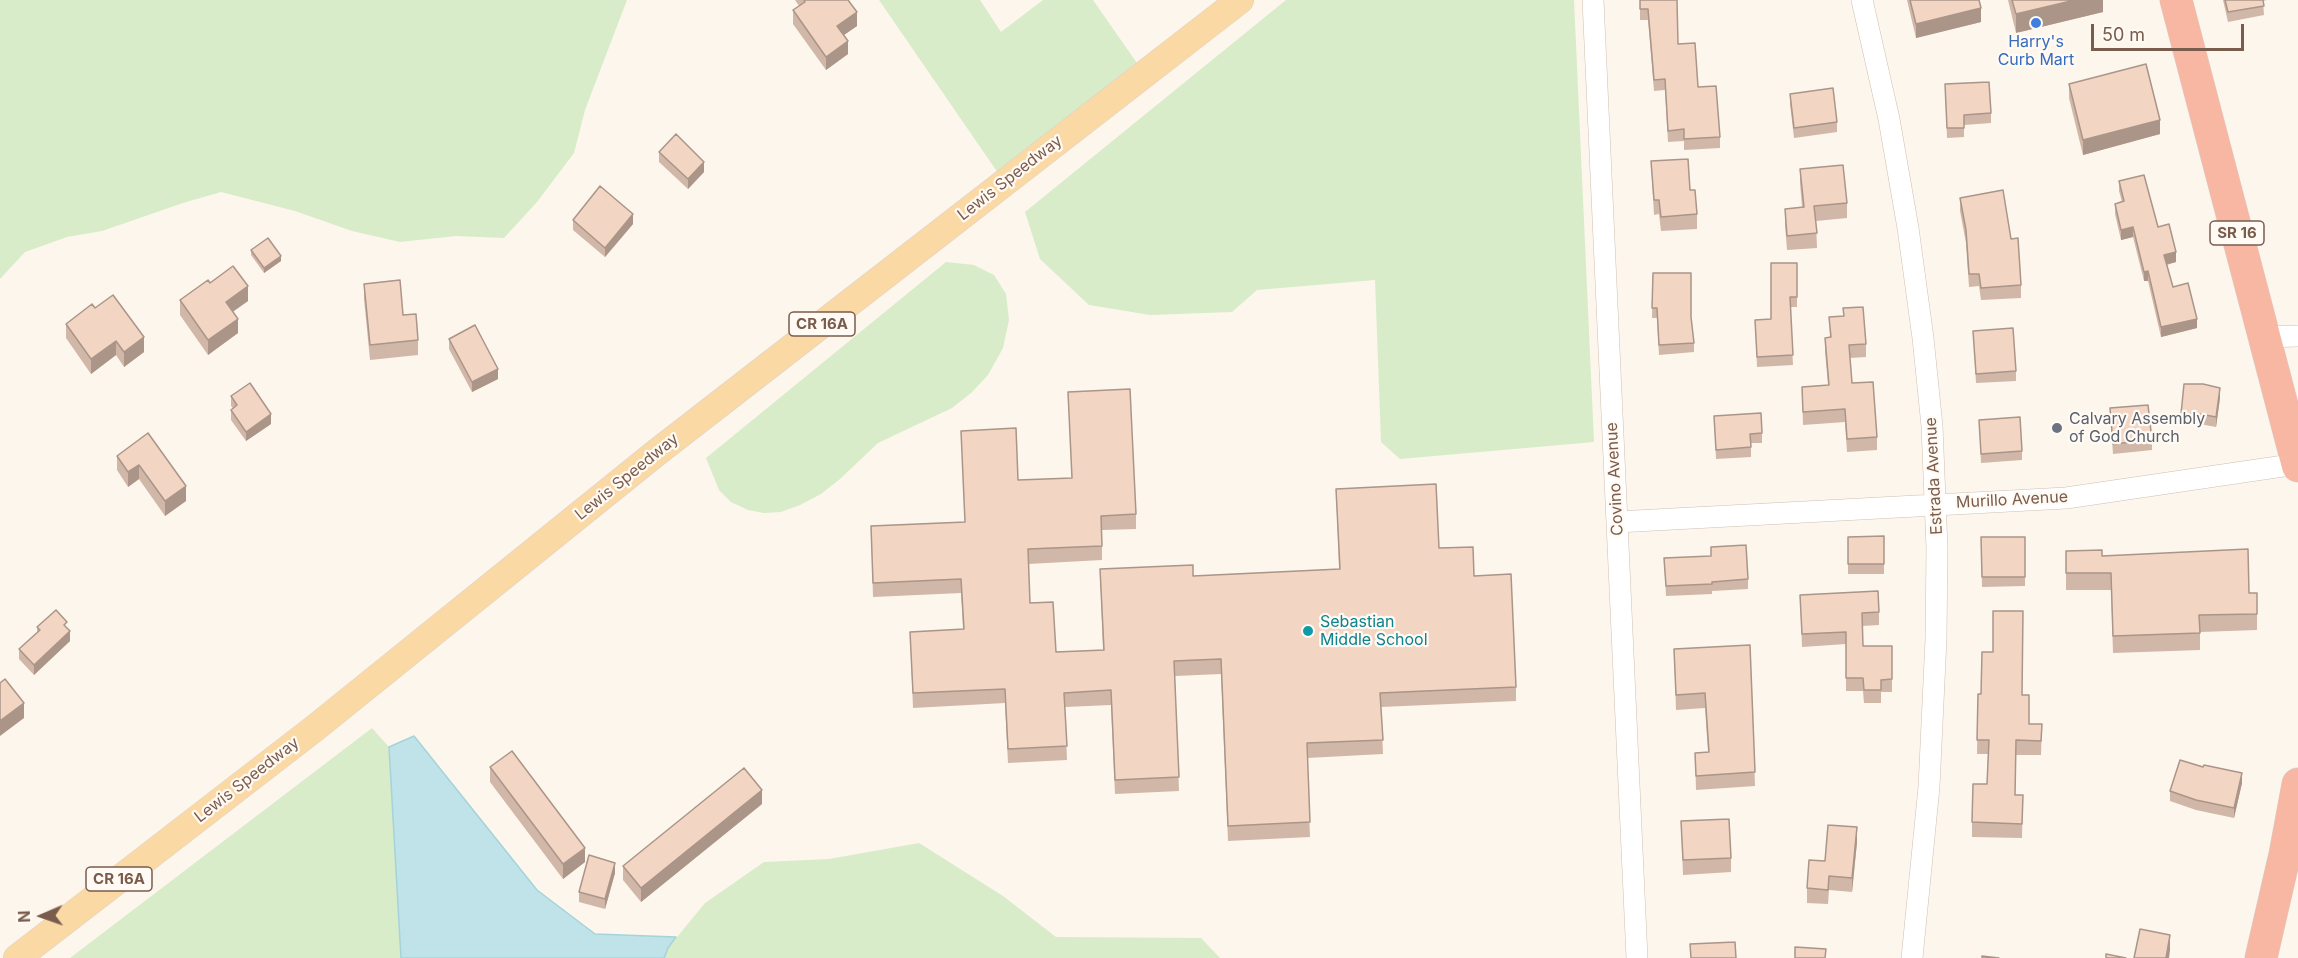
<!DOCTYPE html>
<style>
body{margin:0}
#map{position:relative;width:2298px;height:958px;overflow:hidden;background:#fdf6ec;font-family:Inter,sans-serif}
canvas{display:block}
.north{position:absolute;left:12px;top:886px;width:60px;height:60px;-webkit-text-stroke:4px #fffaf3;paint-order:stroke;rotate:268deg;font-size:16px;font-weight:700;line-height:24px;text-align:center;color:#7a5c4d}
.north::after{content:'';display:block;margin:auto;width:21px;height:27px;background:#7a5c4d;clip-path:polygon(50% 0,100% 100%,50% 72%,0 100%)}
.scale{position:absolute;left:2091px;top:24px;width:153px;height:27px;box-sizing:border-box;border:3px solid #7a5c4d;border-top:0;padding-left:8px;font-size:18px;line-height:21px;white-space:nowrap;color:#7a5c4d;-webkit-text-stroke:4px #fffaf3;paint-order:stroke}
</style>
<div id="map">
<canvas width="2298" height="958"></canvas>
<div class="north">N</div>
<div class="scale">50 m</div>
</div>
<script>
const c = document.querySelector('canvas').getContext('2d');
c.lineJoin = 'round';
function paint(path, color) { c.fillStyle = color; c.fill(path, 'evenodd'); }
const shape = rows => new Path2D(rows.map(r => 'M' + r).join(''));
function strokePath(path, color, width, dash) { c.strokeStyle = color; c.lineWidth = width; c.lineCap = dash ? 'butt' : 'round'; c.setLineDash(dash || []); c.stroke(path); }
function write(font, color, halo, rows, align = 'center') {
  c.font = font + ' Inter,sans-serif'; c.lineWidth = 4.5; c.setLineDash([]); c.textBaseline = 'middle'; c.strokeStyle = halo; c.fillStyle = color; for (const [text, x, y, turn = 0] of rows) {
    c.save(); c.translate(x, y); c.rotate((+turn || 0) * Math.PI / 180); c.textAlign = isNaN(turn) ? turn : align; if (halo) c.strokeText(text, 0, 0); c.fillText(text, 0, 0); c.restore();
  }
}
paint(shape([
 [0,0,627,0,585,110,574,153,537,202,504,238,456,236,400,242,352,231,295,211,221,192,183,203,102,231,67,237,25,252,0,279],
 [879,0,980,0,1001,32,1043,0,1093,0,1139,66,998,173],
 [1286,0,1574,0,1594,442,1400,459,1381,442,1375,280,1257,290,1232,312,1150,315,1089,305,1040,259,1025,212],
 [946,262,974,265,994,275,1006,294,1009,320,1003,348,988,375,971,393,952,408,878,443,840,479,821,494,800,505,781,512,764,513,748,510,731,502,719,490,706,458],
 [372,728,389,747,401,958,70,958],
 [919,843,1003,896,1056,937,1201,938,1220,958,664,958,668,948,705,903,764,862,829,859]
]), '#d8ecc9');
const water = shape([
 [414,736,537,890,595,934,676,937,668,948,664,958,401,958,389,747,414,736]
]);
paint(water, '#bfe3e8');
strokePath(water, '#a5d3da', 1.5);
const minor = shape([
 [1593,0,1637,958],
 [1862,0,1889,119,1908,228,1923,338,1932,426,1937,548,1936,639,1929,787,1912,958],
 [2264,337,2298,336],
 [1617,522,2066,498,2298,464]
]);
const major = shape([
 [17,958,315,728,656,453,1240,0]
]);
const highway = shape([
 [2176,0,2298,466],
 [2261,958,2285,854,2298,784]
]);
strokePath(minor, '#d1beb0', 22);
strokePath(major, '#dad1cd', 28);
strokePath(highway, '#dad1cd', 33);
strokePath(minor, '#fff', 21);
strokePath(major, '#fbd9a5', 27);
strokePath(highway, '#f7b7a3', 32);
paint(shape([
 [795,0,848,0,857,26,843,35,848,54,826,70,793,24,793,10,799,6],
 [1640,0,1678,44,1720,137,1720,148,1684,150,1684,141,1668,142,1665,90,1654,91,1648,20,1640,20],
 [1907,0,1979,0,1981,22,1916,38],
 [2008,0,2103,0,2103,12,2016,33],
 [2223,0,2267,0,2263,1,2264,15,2228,22],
 [1945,84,1991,113,1991,123,1964,125,1964,137,1947,138],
 [2069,84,2160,134,2083,155,2069,98],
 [1790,94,1837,122,1837,132,1794,138,1790,104],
 [659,152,704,172,688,189,659,162],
 [1651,161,1690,190,1697,214,1697,229,1661,231,1659,214,1654,215],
 [1800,169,1847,203,1847,218,1816,221,1817,248,1787,250,1785,224,1785,209,1802,207,1800,183],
 [2119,181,2158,227,2176,262,2167,265,2173,287,2197,328,2161,337,2148,281,2144,281,2133,237,2121,240,2115,214,2115,204,2122,202,2119,191],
 [1960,198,2011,239,2021,285,2021,298,1981,300,1979,286,1969,287,1966,243,1960,211],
 [573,220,633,224,605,257,573,230],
 [251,250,281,261,264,273,251,255],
 [1797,263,1797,307,1790,307,1793,365,1757,367,1755,320,1771,319],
 [1653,273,1691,318,1694,343,1694,352,1659,355,1657,318,1652,318],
 [210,283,248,301,233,312,238,333,208,355,180,315,180,300],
 [364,284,403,315,418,340,418,355,370,360,364,299],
 [95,308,144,352,124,367,116,355,91,374,66,338,66,324],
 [1843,308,1866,344,1866,357,1850,358,1852,383,1877,437,1877,450,1847,452,1845,422,1803,425,1802,387,1828,385,1825,351,1825,338,1830,338,1829,317,1843,316],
 [1973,331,2016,371,2016,381,1976,383],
 [449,339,498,379,472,392,449,349],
 [1068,392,1136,514,1136,529,1102,530,1102,560,1028,564,1030,603,1056,652,1103,650,1100,569,1193,576,1339,569,1336,489,1439,548,1474,576,1516,687,1516,701,1381,707,1383,754,1307,758,1310,837,1228,841,1221,674,1175,676,1179,791,1115,794,1111,705,1065,707,1067,760,1008,763,1005,703,913,708,910,632,963,629,961,593,873,597,871,526,965,522,961,431,1018,480,1072,478],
 [231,396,271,424,246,441,231,420,231,410,233,408,231,406],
 [2220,398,2216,427,2200,424,2181,424,2181,414],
 [2110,408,2152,440,2152,450,2113,454],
 [1714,416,1762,433,1762,443,1751,443,1751,457,1716,459],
 [1979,420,2022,451,2022,460,1981,463],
 [148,433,186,501,165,516,139,479,128,487,117,470,117,456],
 [1884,536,1884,574,1848,574,1848,537],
 [1981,537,2025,537,2025,586,1982,587],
 [1711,547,1748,579,1748,589,1712,591,1712,594,1666,596,1664,558,1711,556],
 [2066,551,2102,556,2249,593,2257,614,2257,630,2200,632,2200,650,2113,653,2111,590,2066,590],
 [1800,595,1879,612,1879,625,1862,626,1863,646,1892,646,1892,692,1881,692,1881,703,1864,703,1863,691,1846,691,1846,644,1802,647],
 [37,627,67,629,70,641,34,675,19,659,19,649,37,633],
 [1750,645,1755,786,1696,790,1695,753,1708,752,1705,708,1676,710,1674,649],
 [1978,694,2022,695,2029,724,2042,724,2041,755,2016,755,2015,795,2023,795,2022,838,1972,837,1972,822,1987,784,1988,754,1977,754],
 [490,767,585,862,563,879,490,782],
 [2203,767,2242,783,2234,818,2196,810,2170,801,2170,791],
 [762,804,641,902,623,880,623,866],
 [1681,821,1731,858,1731,872,1683,875],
 [1857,842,1852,892,1829,890,1828,904,1807,903,1807,888,1825,861],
 [615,873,605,909,579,902,579,892]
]), '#d1b7a8');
paint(shape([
 [2075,0,2103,0,2103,12,2016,33,2016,14],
 [1981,8,1981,22,1916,38,1916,24],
 [857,12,857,26,837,40,837,26],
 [848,41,848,54,826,70,826,57],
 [2160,120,2160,134,2083,155,2083,140],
 [704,162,704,172,688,189,688,179],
 [633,214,633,224,605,257,605,248],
 [2133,227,2133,237,2121,240,2121,230],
 [2176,252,2176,262,2164,265,2164,255],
 [281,256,281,261,264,273,264,268],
 [2148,271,2148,281,2144,281,2144,272],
 [248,286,248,301,226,316,226,302],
 [238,319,238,333,208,355,208,340],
 [2197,319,2197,328,2161,337,2161,327],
 [144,337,144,352,124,367,124,352],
 [116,341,116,355,91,374,91,359],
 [498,369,498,379,472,392,472,382],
 [2220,388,2220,398,2216,427,2216,417],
 [271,414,271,424,246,441,246,432],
 [139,465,139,479,128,487,128,472],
 [186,486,186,501,165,516,165,501],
 [70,631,70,641,34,675,34,665],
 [24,703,24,718,0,736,0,721],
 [2242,773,2242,783,2234,818,2234,808],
 [762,790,762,804,641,902,641,888],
 [1857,827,1857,842,1852,892,1852,878],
 [585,848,585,862,563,879,563,864],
 [615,863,615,873,605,909,605,899],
 [2170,935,2170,950,2169,958,2166,958]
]), '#aa9588');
const building = shape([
 [804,0,848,0,857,12,837,26,848,41,826,57,793,10,805,2,804,0],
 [1640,0,1677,0,1678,44,1695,43,1698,87,1716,86,1720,137,1684,139,1684,129,1668,131,1665,79,1654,80,1648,9,1640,9,1640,0],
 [1910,0,1979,0,1981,8,1916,24,1910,0],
 [2012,0,2075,0,2016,14,2012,0],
 [2225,0,2263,0,2264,6,2228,12,2225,0],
 [2146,64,2160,120,2083,140,2069,84,2146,64],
 [1989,82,1991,113,1964,115,1964,128,1947,128,1945,84,1989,82],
 [1833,88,1837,122,1794,128,1790,94,1833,88],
 [676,134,704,162,688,179,659,152,676,134],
 [1688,159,1690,190,1695,190,1697,214,1661,217,1659,200,1654,200,1651,161,1688,159],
 [1843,165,1847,203,1814,206,1817,233,1787,236,1785,209,1804,207,1800,169,1843,165],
 [2144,175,2158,227,2169,224,2176,252,2164,255,2173,287,2188,283,2197,319,2161,327,2148,271,2144,272,2133,227,2121,230,2115,204,2124,201,2119,181,2144,175],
 [600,186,633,214,605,248,573,220,600,186],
 [2003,190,2011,239,2018,238,2021,285,1981,288,1979,274,1969,274,1966,230,1960,198,2003,190],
 [268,238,281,256,264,268,251,250,268,238],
 [1771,263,1797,263,1797,297,1790,297,1793,355,1757,357,1755,320,1771,319,1771,263],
 [233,266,248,286,226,302,238,319,208,340,180,300,208,280,210,283,233,266],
 [1653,273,1691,273,1691,317,1694,343,1659,345,1657,308,1652,308,1653,273],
 [400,280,403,315,416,314,418,340,370,345,364,284,400,280],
 [113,295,144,337,124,352,116,341,91,359,66,324,92,304,95,308,113,295],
 [1863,307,1866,344,1849,345,1852,383,1873,382,1877,437,1847,439,1845,409,1803,412,1802,387,1829,385,1825,338,1831,337,1829,317,1844,316,1843,308,1863,307],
 [475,325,498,369,472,382,449,339,475,325],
 [2013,328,2016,371,1976,374,1973,331,2013,328],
 [250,383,271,414,246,432,231,410,237,405,231,396,250,383],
 [2184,384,2203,384,2220,388,2216,417,2200,414,2181,414,2184,384],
 [1130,389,1136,514,1101,516,1102,546,1028,549,1030,603,1053,602,1056,652,1104,650,1100,569,1193,565,1193,576,1340,569,1336,489,1436,484,1439,548,1473,547,1474,576,1511,574,1516,687,1380,693,1383,740,1307,743,1310,822,1228,826,1221,659,1174,661,1179,777,1115,780,1111,690,1064,693,1067,746,1008,749,1005,689,913,693,910,632,964,629,961,579,873,583,871,526,965,522,961,431,1016,428,1018,480,1072,478,1068,392,1130,389],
 [2148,405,2152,440,2113,444,2110,408,2148,405],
 [1761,413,1762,433,1750,434,1751,447,1716,450,1714,416,1761,413],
 [2020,417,2022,451,1981,454,1979,420,2020,417],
 [148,433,186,486,165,501,139,465,128,472,117,456,148,433],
 [1884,536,1884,564,1848,564,1848,537,1884,536],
 [1981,537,2025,537,2025,577,1982,577,1981,537],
 [1746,545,1748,579,1712,582,1712,584,1666,586,1664,558,1711,556,1711,547,1746,545],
 [2248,549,2249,593,2257,593,2257,614,2199,615,2200,633,2113,636,2111,573,2066,573,2066,551,2102,550,2102,556,2248,549],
 [1878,591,1879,612,1862,613,1863,646,1892,646,1892,679,1881,680,1881,690,1864,690,1863,678,1846,678,1846,632,1802,634,1800,595,1878,591],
 [56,610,67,622,64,625,70,631,34,665,19,649,40,630,37,627,56,610],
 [1993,611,2023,611,2022,695,2029,695,2029,724,2042,724,2041,741,2016,740,2015,795,2023,795,2022,824,1972,822,1973,784,1987,784,1989,740,1977,740,1978,694,1981,694,1982,652,1993,652,1993,611],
 [1750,645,1755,772,1696,776,1695,753,1709,752,1705,693,1676,695,1674,649,1750,645],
 [5,679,24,703,0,721,0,683,5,679],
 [512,751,585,848,563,864,490,767,512,751],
 [2180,760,2203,767,2204,765,2242,773,2234,808,2196,800,2170,791,2180,760],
 [744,768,762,790,641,888,623,866,744,768],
 [1729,819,1731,858,1683,860,1681,821,1729,819],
 [1828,825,1857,827,1852,878,1829,876,1828,890,1807,888,1809,860,1825,861,1828,825],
 [589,855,615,863,605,899,579,892,589,855],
 [2140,929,2170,935,2166,958,2134,958,2140,929],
 [1735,942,1736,958,1691,958,1690,944,1735,942],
 [1795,947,1826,949,1825,958,1795,958,1795,947],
 [2106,954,2126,958,2106,958,2106,954],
 [1982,956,1999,958,1982,958,1982,956]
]);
paint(building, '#f3d5c3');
strokePath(building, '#aa9588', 1.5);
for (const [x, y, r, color] of [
 [2036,23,6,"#3f7fe0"],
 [2057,428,6,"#6b7280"],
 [1308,631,6,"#0f9aa8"]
]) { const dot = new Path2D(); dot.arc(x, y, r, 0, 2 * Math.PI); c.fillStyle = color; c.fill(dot); strokePath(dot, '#fffaf3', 2); }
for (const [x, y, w] of [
 [2237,233,54],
 [822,324,66],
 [119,879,66]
]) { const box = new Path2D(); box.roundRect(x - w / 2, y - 12, w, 24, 4.5); c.fillStyle = '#fffaf3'; c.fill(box); strokePath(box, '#7a5c4d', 1.5); }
write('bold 15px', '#7a5c4d', null, [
 ["SR 16",2237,233],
 ["CR 16A",822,324],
 ["CR 16A",119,879]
]);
write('16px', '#366cbe', '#fffaf3', [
 ["Harry's",2036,42],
 ["Curb Mart",2036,60]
]);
write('16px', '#7a5c4d', '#fffaf3', [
 ["Lewis Speedway",1010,178,-38],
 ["Estrada Avenue",1934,476,-93],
 ["Lewis Speedway",627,477,-39],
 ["Covino Avenue",1615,479,-93],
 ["Murillo Avenue",2012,500,-3],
 ["Lewis Speedway",247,780,-38]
]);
write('16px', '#5b616d', '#fffaf3', [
 ["Calvary Assembly",2069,419],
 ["of God Church",2069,437]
], 'left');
write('16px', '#0d838f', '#fffaf3', [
 ["Sebastian",1320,622],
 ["Middle School",1320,640]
], 'left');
</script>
